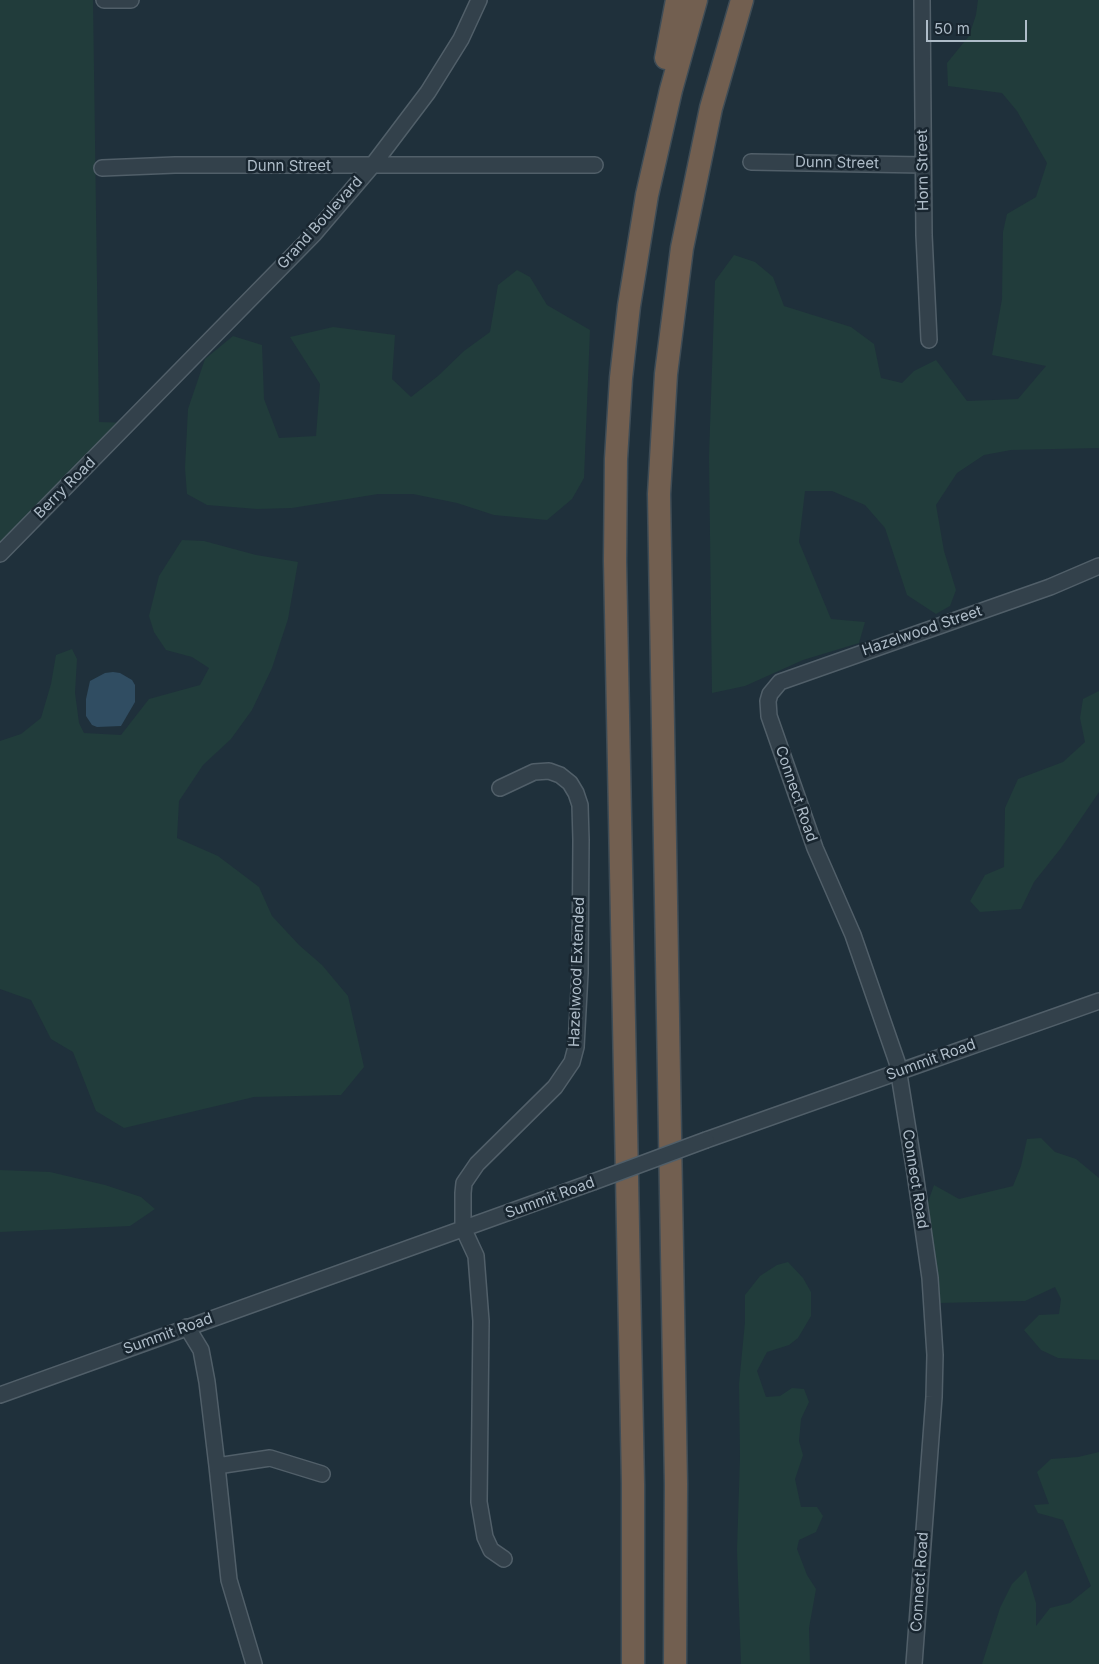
<!DOCTYPE html>
<style>
body{margin:0}
#map{position:relative;width:1099px;height:1664px;overflow:hidden;background:#1f303b;font-family:Inter,sans-serif}
canvas{display:block}
.scale{position:absolute;left:926px;top:20px;width:101px;height:22px;box-sizing:border-box;border:2px solid #aebcc8;border-top:0;padding-left:6px;font-size:15px;line-height:18px;white-space:nowrap;color:#aebcc8;-webkit-text-stroke:4px #192630;paint-order:stroke}
</style>
<div id="map">
<canvas width="1099" height="1664"></canvas>
<div class="scale">50 m</div>
</div>
<script>
const c = document.querySelector('canvas').getContext('2d');
c.lineJoin = 'round';
function paint(path, color) { c.fillStyle = color; c.fill(path, 'evenodd'); }
const shape = rows => new Path2D(rows.map(r => 'M' + r).join(''));
function strokePath(path, color, width, dash) { c.strokeStyle = color; c.lineWidth = width; c.lineCap = dash ? 'butt' : 'round'; c.setLineDash(dash || []); c.stroke(path); }
function write(font, color, halo, rows, align = 'center') {
  c.font = font + ' Inter,sans-serif'; c.lineWidth = 5; c.setLineDash([]); c.textBaseline = 'middle'; c.strokeStyle = halo; c.fillStyle = color; for (const [text, x, y, turn = 0] of rows) {
    c.save(); c.translate(x, y); c.rotate((+turn || 0) * Math.PI / 180); c.textAlign = isNaN(turn) ? turn : align; if (halo) c.strokeText(text, 0, 0); c.fillText(text, 0, 0); c.restore();
  }
}
paint(shape([
 [0,0,93,0,99,422,131,423,0,554],
 [978,0,1099,0,1099,448,1011,450,984,455,957,473,936,505,944,551,956,590,950,606,936,614,907,595,885,528,865,505,832,491,805,491,799,542,831,619,865,622,859,643,803,660,745,686,712,693,709,456,715,281,734,255,755,262,773,277,784,306,851,327,874,344,881,378,902,383,914,371,936,360,967,401,1018,399,1046,366,992,355,1002,299,1003,232,1007,214,1036,197,1047,163,1017,111,1002,93,948,86,947,63,969,36,976,15],
 [517,270,530,277,547,305,590,330,584,478,572,499,547,520,494,515,457,503,413,494,378,494,292,508,257,509,207,505,187,494,185,468,188,409,205,359,233,336,262,345,264,399,279,438,316,436,320,384,290,337,333,327,395,335,392,379,411,397,438,376,464,351,490,332,498,285],
 [182,540,204,541,256,555,298,562,288,619,272,668,252,710,231,739,203,765,179,801,177,838,218,856,259,887,272,916,299,945,322,965,348,996,364,1067,341,1095,254,1097,124,1128,96,1111,73,1052,51,1039,31,1000,0,989,0,741,21,734,41,718,51,684,56,655,72,649,77,659,75,693,79,723,84,733,121,735,149,699,200,685,209,668,192,657,166,650,154,632,149,616,159,576],
 [1099,691,1099,792,1061,848,1034,882,1021,909,980,912,970,901,985,875,1004,867,1005,808,1018,779,1063,762,1085,742,1080,718,1083,699],
 [1041,1138,1055,1152,1076,1159,1099,1178,1099,1360,1058,1358,1041,1350,1024,1330,1039,1315,1059,1314,1061,1299,1055,1287,1025,1301,938,1303,928,1202,934,1185,959,1199,1013,1186,1021,1166,1027,1139],
 [0,1170,50,1172,105,1185,141,1197,155,1209,130,1226,0,1232],
 [788,1262,803,1278,811,1292,811,1316,798,1338,789,1345,767,1352,757,1371,766,1397,780,1396,792,1388,804,1389,809,1402,801,1419,799,1441,803,1455,795,1479,801,1507,817,1507,823,1516,816,1532,799,1540,797,1549,807,1575,816,1589,809,1628,810,1664,741,1664,737,1550,740,1457,739,1384,745,1322,745,1295,760,1276,777,1265],
 [1099,1452,1099,1664,982,1664,1000,1608,1012,1584,1026,1570,1036,1603,1036,1626,1050,1608,1070,1603,1091,1586,1063,1520,1038,1513,1034,1505,1049,1504,1037,1472,1051,1459,1078,1457]
]), '#213c3b');
paint(shape([
 [113,672,120,673,132,680,135,685,135,702,121,726,97,727,92,725,86,716,86,699,90,681,105,673]
]), '#304d62');
const minor = shape([
 [104,0,131,0],
 [922,0,924,235,929,340],
 [751,162,923,165],
 [102,168,175,165,595,165],
 [0,554,314,234,372,166,428,92,461,39,479,0],
 [500,788,534,772,549,771,560,775,570,783,576,793,580,805,581,840,580,973,576,1047,572,1062,555,1087,477,1164,464,1183,463,1193,463,1228,476,1256,481,1321,479,1502,485,1537,491,1550,504,1559],
 [706,1140,1099,1001],
 [187,1327,201,1350,207,1382,217,1466,270,1458,322,1474],
 [0,1395,593,1182],
 [217,1466,229,1580,254,1664],
 [914,1664,934,1397,935,1355,930,1278,915,1173,897,1062,853,935,815,848,769,716,768,701,770,694,780,682,1050,587,1099,566]
]);
const highway = shape([
 [666,58,677,0],
 [633,1664,633,1484,615,561,616,459,621,378,629,306,647,195,671,90,696,0],
 [675,1664,676,1484,659,494,666,374,682,248,711,108,742,0]
]);
strokePath(minor, '#515f69', 18);
strokePath(highway, '#3e4c56', 25);
strokePath(minor, '#33414b', 15);
strokePath(highway, '#725f50', 22);
const minorBridge = shape([
 [593,1182,706,1140]
]);
strokePath(minorBridge, '#515f69', 18, []);
strokePath(minorBridge, '#33414b', 15);
write('15px', '#aebcc8', '#192630', [
 ["Dunn Street",837,163,1],
 ["Dunn Street",289,166],
 ["Horn Street",923,170,-91],
 ["Grand Boulevard",320,223,-48],
 ["Berry Road",65,488,-45],
 ["Hazelwood Street",922,631,-19],
 ["Connect Road",796,794,71],
 ["Hazelwood Extended",577,972,-88],
 ["Summit Road",931,1060,-20],
 ["Connect Road",915,1179,81],
 ["Summit Road",550,1198,-20],
 ["Summit Road",168,1334,-20],
 ["Connect Road",920,1582,-86]
]);
</script>
